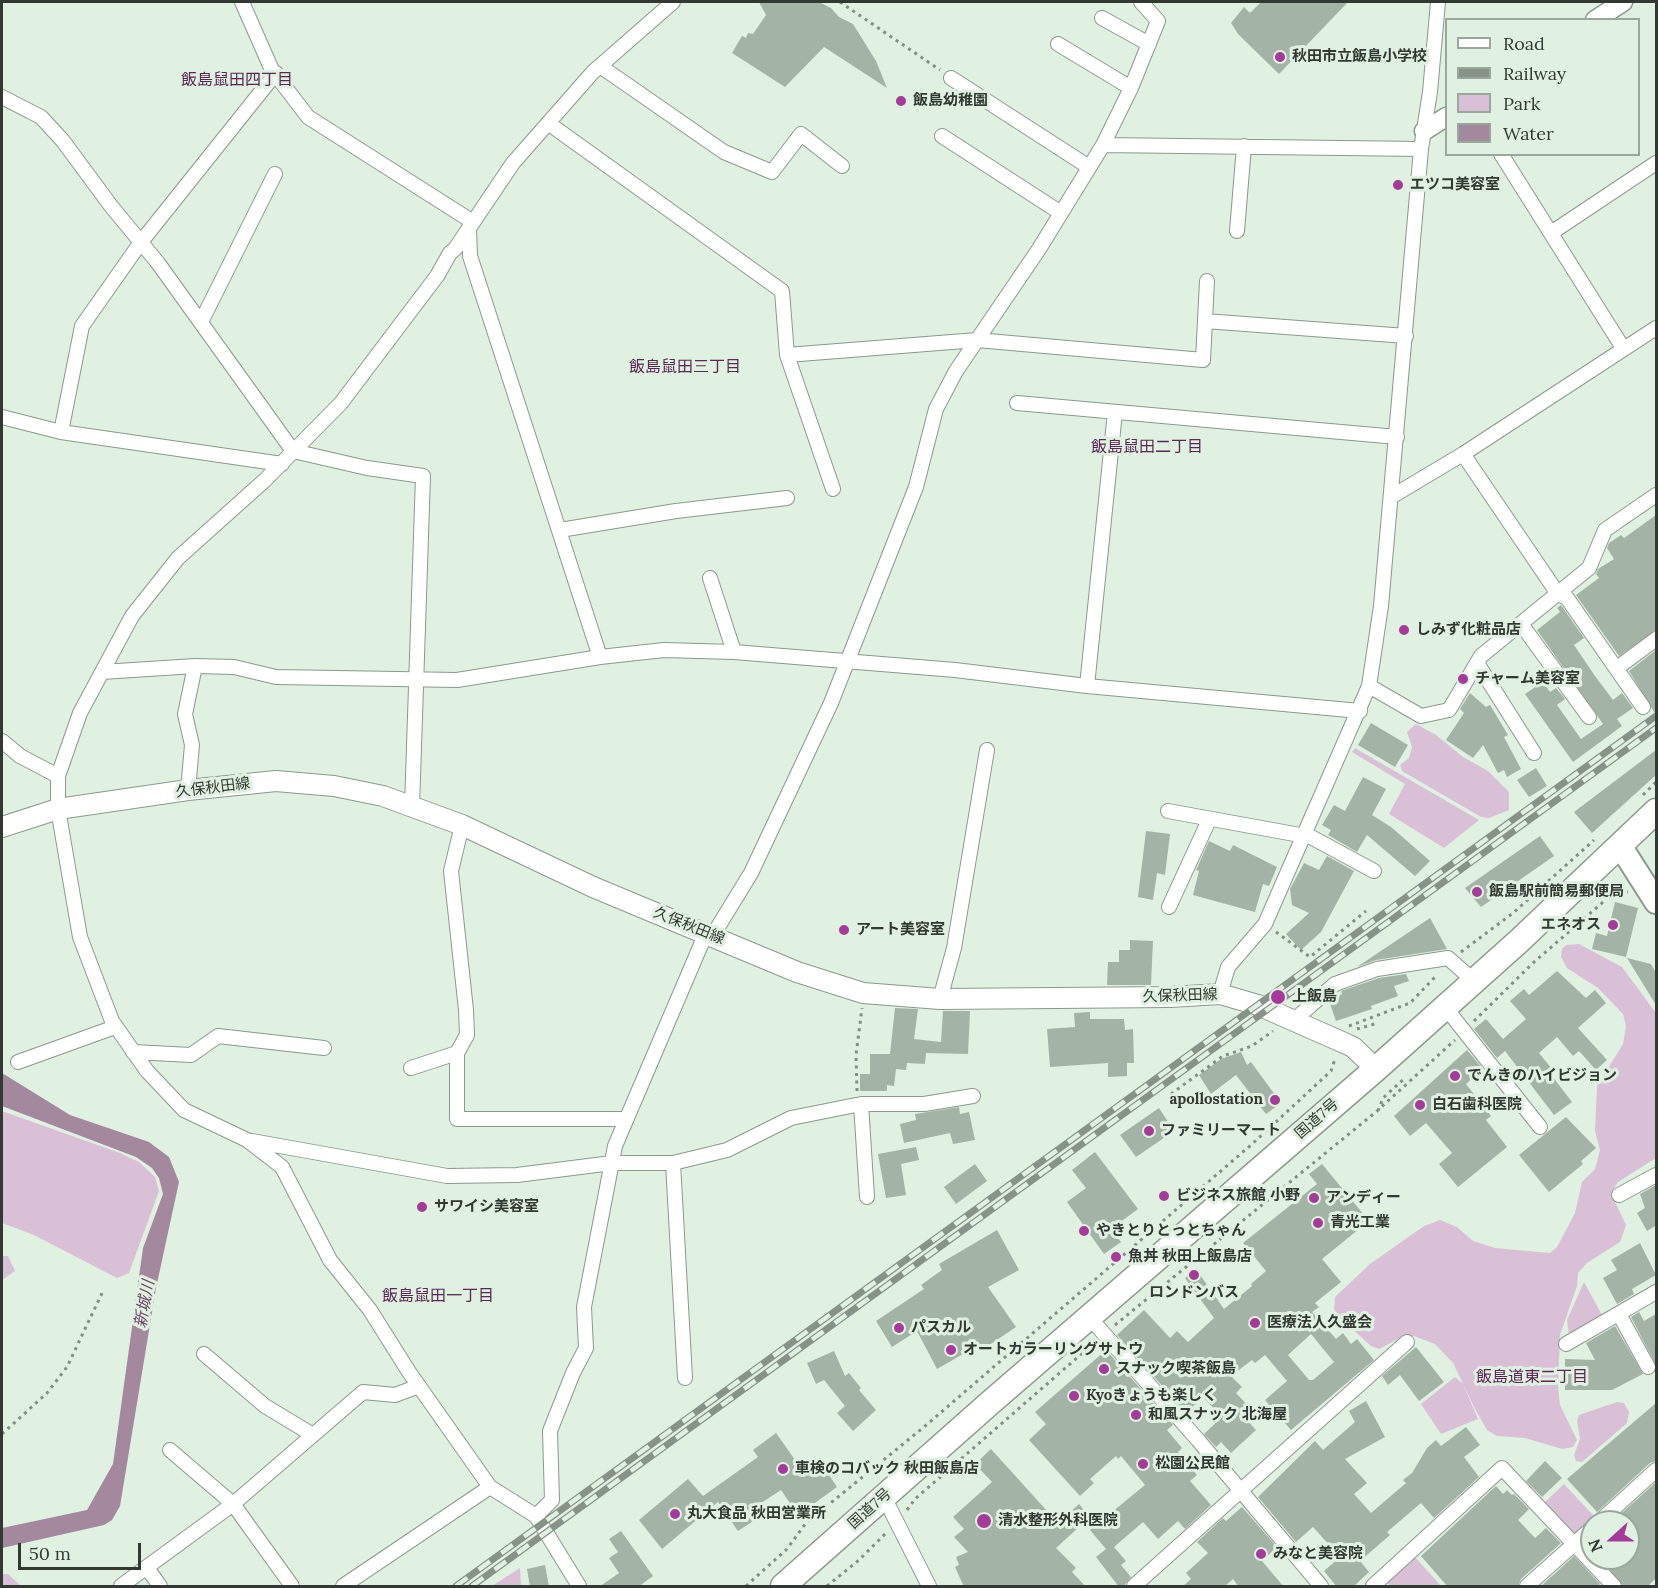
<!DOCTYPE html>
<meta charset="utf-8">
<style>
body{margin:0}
#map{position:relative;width:1658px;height:1588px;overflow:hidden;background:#e0f1e2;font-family:Lora,serif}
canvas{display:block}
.frame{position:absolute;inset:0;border:3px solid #323933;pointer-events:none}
.legend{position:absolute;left:1445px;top:18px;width:195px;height:138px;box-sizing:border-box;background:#e0f1e2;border:2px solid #9aa79c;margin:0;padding:8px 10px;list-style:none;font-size:18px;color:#323933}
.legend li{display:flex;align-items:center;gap:12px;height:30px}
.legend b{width:30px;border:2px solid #9aa79c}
.north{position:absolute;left:1580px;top:1510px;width:60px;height:60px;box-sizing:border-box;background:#e0f1e2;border:2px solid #9aa79c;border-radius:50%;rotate:249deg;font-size:16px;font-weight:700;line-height:24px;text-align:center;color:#323933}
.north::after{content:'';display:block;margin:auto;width:21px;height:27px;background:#a53a9b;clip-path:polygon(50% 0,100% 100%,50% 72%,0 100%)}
.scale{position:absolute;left:18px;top:1543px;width:123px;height:27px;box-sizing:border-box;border:3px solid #323933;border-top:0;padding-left:8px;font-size:18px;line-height:21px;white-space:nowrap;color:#323933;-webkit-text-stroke:4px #e0f1e2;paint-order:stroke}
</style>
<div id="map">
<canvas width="1658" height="1588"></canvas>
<div class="frame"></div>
<ul class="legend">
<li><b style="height:8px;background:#fff"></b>Road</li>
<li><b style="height:8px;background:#879288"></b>Railway</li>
<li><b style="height:16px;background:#dac0d6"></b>Park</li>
<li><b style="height:16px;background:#a3889e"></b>Water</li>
</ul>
<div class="north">N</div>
<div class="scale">50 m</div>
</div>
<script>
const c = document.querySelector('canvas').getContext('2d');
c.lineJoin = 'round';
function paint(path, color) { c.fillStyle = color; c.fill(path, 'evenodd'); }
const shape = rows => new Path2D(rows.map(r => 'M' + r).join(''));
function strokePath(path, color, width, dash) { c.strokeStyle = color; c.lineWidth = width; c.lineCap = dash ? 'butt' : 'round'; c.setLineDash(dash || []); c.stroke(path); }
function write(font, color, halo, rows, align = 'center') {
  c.font = font + ' Lora,"Noto Sans JP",serif'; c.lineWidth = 6; c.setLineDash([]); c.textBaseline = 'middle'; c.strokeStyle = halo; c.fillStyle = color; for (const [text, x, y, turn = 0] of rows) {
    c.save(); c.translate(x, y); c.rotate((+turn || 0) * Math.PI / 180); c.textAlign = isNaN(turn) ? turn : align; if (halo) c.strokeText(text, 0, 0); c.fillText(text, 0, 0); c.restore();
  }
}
paint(shape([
 [1416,724,1436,735,1463,757,1488,771,1509,792,1509,810,1489,818,1481,817,1402,771,1400,765,1409,758,1412,747,1407,732],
 [1355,748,1479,820,1444,848,1389,814,1405,784,1352,752],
 [1579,944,1622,967,1656,1013,1656,1158,1618,1182,1611,1193,1626,1225,1620,1242,1587,1263,1578,1273,1577,1286,1560,1335,1558,1386,1560,1405,1577,1440,1573,1447,1562,1449,1525,1438,1497,1436,1487,1430,1476,1411,1453,1363,1435,1344,1414,1336,1404,1336,1379,1349,1371,1346,1338,1316,1334,1309,1335,1297,1370,1264,1424,1226,1440,1220,1457,1227,1473,1241,1495,1248,1550,1253,1557,1247,1575,1213,1582,1182,1595,1169,1600,1150,1595,1131,1597,1086,1623,1044,1626,1026,1623,1014,1598,988,1567,968,1561,957,1562,949,1566,945],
 [2,1111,120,1153,139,1162,155,1177,159,1191,129,1273,117,1278,34,1235,2,1223],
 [2,1256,8,1256,15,1271,2,1280],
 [1584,1282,1602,1315,1569,1335,1567,1320],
 [1455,1377,1463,1384,1478,1419,1441,1434,1421,1404],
 [1617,1402,1624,1403,1629,1412,1627,1423,1582,1462,1576,1461,1574,1455,1580,1439,1577,1421,1579,1415],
 [1564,1484,1594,1516,1575,1534,1545,1502],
 [1415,1557,1441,1586,1391,1586,1387,1582],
 [520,1568,521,1586,492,1586],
 [2,1574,8,1574,21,1586,2,1586]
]), '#dac0d6');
paint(shape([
 [2,1073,70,1115,149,1142,169,1157,179,1182,156,1288,120,1506,112,1520,104,1525,2,1548,2,1528,87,1510,113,1464,143,1248,163,1194,159,1178,152,1168,136,1157,2,1106]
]), '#a3889e');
paint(shape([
 [759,2,819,2,831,8,839,17,853,24,876,61,887,88,824,47,785,87,732,53,742,36,746,38,748,33,753,34,766,15],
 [1261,2,1348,2,1279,74,1238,34,1231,23,1244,7,1250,13],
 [1656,515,1656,630,1619,656,1576,595,1599,578,1596,574,1598,569,1614,559,1607,548,1609,543,1621,535,1624,538],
 [1561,605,1584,638,1574,645,1595,676,1613,700,1622,693,1633,708,1617,719,1622,726,1573,762,1525,694,1543,682,1550,692,1556,688,1565,699,1557,705,1581,739,1603,724,1537,630,1560,612,1557,608],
 [1656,650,1656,715,1629,671],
 [1470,693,1486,707,1490,705,1508,735,1504,737,1521,769,1507,777,1504,770,1498,773,1483,745,1473,758,1446,740,1464,713,1460,709],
 [1371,723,1408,745,1395,767,1358,745],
 [1656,750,1656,775,1592,833,1574,812],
 [1536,768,1547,786,1529,797,1517,780],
 [1363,777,1386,789,1372,815,1391,827,1430,861,1415,876,1367,835,1357,852,1328,835,1331,830,1322,825,1334,805,1345,811],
 [1146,831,1170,834,1165,875,1157,873,1153,900,1138,897],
 [1540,836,1554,856,1481,907,1465,888],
 [1209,841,1230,851,1233,845,1277,867,1269,886,1263,884,1255,912,1193,895,1199,871,1196,870],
 [1327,856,1354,871,1321,932,1301,950,1286,934,1309,913,1292,905,1290,889,1304,863,1319,870],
 [1615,902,1638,908,1626,957,1592,949,1596,933,1607,936],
 [1430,918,1447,949,1376,960,1357,967],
 [1130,940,1153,941,1151,985,1107,985,1108,962,1119,962,1119,950,1130,950],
 [1627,958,1651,964,1656,973,1656,1005],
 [1557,971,1586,998,1595,990,1606,1003,1578,1028,1607,1060,1596,1070,1579,1051,1573,1056,1557,1037,1539,1053,1552,1069,1549,1072,1572,1102,1554,1115,1505,1051,1497,1058,1474,1029,1486,1019,1503,1039,1526,1019,1510,1001,1524,989,1529,995],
 [1406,974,1409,981,1394,986,1398,996,1371,1006,1372,1009,1336,1021,1329,1001,1342,994,1341,991,1379,978],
 [895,1008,918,1009,914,1039,941,1042,943,1011,970,1011,968,1054,926,1053,925,1064,907,1063,906,1070,896,1069,894,1086,887,1085,887,1091,860,1091,860,1074,870,1074,870,1054,890,1054],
 [1090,1012,1090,1019,1124,1019,1125,1030,1133,1029,1134,1063,1127,1063,1127,1076,1108,1077,1108,1063,1050,1067,1047,1029,1075,1027,1074,1013],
 [1467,1050,1483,1069,1466,1084,1491,1116,1486,1120,1507,1147,1458,1187,1439,1164,1452,1153,1426,1123,1410,1136,1394,1116],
 [1241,1052,1247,1065,1251,1062,1281,1103,1266,1114,1236,1075,1211,1094,1199,1075,1221,1059],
 [959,1107,960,1114,969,1112,975,1140,953,1144,950,1133,904,1143,900,1124,916,1120,915,1114],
 [1159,1108,1174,1131,1136,1157,1120,1135],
 [1566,1117,1596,1148,1581,1161,1583,1164,1549,1192,1519,1155],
 [916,1147,919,1160,901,1164,906,1195,886,1198,878,1154],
 [1095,1152,1138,1209,1111,1229,1121,1242,1104,1254,1067,1202,1086,1188,1072,1170],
 [975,1164,987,1181,956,1204,944,1187],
 [1322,1164,1369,1221,1322,1259,1341,1282,1315,1303,1319,1307,1312,1312,1336,1339,1343,1333,1351,1344,1357,1339,1374,1360,1291,1430,1265,1400,1287,1381,1265,1355,1255,1363,1252,1360,1231,1376,1242,1387,1236,1393,1253,1411,1245,1418,1256,1430,1231,1453,1221,1442,1216,1447,1204,1434,1222,1417,1203,1397,1186,1413,1117,1335,1144,1310,1170,1338,1177,1331,1188,1342,1214,1318,1185,1278,1196,1269,1224,1309,1252,1286,1251,1284,1266,1271,1243,1243,1317,1184,1309,1174],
 [1311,1334,1334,1362,1313,1380,1309,1380,1288,1355],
 [1656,1185,1656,1228,1655,1226,1647,1231,1637,1213,1645,1208,1640,1194],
 [997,1230,1019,1270,988,1287,1016,1327,982,1350,979,1345,937,1369,917,1331,892,1347,876,1321,924,1289,921,1285,942,1270,939,1264],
 [1640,1243,1656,1275,1632,1289,1634,1294,1617,1304,1603,1278,1617,1270,1611,1260],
 [1639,1312,1644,1321,1656,1314,1656,1365,1631,1317],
 [1615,1326,1643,1374,1612,1390,1565,1390,1565,1359,1595,1360,1586,1343],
 [1416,1347,1444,1382,1419,1401,1400,1375,1388,1385,1382,1376],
 [1106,1350,1173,1425,1167,1430,1182,1448,1178,1452,1197,1475,1190,1481,1211,1505,1185,1529,1178,1521,1158,1539,1143,1522,1114,1547,1126,1561,1121,1565,1131,1577,1123,1587,1119,1587,1096,1557,1106,1549,1090,1530,1145,1485,1121,1456,1118,1459,1116,1456,1090,1479,1094,1483,1080,1496,1029,1440,1046,1424,1035,1412],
 [834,1351,845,1376,849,1373,861,1388,859,1390,876,1410,853,1431,837,1413,845,1406,824,1380,816,1384,807,1363],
 [1366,1401,1385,1437,1345,1459,1367,1483,1354,1494,1371,1513,1406,1483,1403,1480,1412,1473,1427,1448,1436,1440,1441,1446,1466,1427,1480,1445,1464,1457,1479,1477,1434,1518,1421,1503,1387,1532,1390,1535,1360,1561,1369,1572,1353,1587,1337,1587,1324,1571,1340,1557,1313,1527,1296,1542,1258,1497,1315,1441,1323,1450,1355,1422,1349,1411],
 [1656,1403,1656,1461,1650,1463,1597,1512,1567,1479],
 [776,1433,805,1474,821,1463,837,1487,798,1515,781,1490,755,1507,761,1516,738,1531,718,1502,662,1549,639,1520,688,1479,703,1496,758,1457,753,1450],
 [991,1449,1058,1523,1079,1504,1090,1517,1056,1548,1076,1568,1072,1572,1086,1587,964,1587,955,1567,959,1565,956,1557,968,1552,954,1537,964,1529,953,1517,992,1482,975,1464],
 [1545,1461,1562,1478,1542,1497,1526,1481],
 [1656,1482,1656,1578,1647,1587,1624,1587,1600,1558,1628,1558,1628,1522,1612,1522],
 [1496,1486,1503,1494,1507,1490,1512,1495,1514,1494,1529,1509,1518,1520,1535,1538,1546,1528,1561,1543,1521,1579,1518,1587,1448,1587,1421,1556],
 [1242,1507,1277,1547,1262,1561,1284,1587,1239,1587,1233,1579,1224,1587,1182,1587,1191,1579,1186,1573,1208,1553,1197,1542,1223,1518,1226,1521],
 [621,1531,653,1576,638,1587,599,1587,619,1573,609,1558,618,1552,609,1539],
 [1574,1556,1600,1584,1597,1587,1540,1587],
 [545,1565,549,1587,530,1587,527,1569]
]), '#a3b3a5');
const minor = shape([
 [242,2,272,70,308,117,473,222],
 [1102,18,1149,44],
 [1058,44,1131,88],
 [600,66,724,152,772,172,801,134,842,166],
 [951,78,1089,167],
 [2,97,41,117,63,141,111,206,158,263,293,451,367,468,423,476,412,807],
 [548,123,782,291,787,355,833,489],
 [942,136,1061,213],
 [1103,145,1421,149],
 [1501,154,1623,348],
 [469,229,470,256,600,657],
 [1237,231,1244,146],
 [1551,233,1656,163],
 [1205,321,1406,336],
 [201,322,275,174],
 [787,355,977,340,1203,360,1207,281],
 [1017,403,1397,437],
 [2,417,61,432,282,464],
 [61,432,82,326,141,242,276,73],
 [1463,454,1558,594,1567,598,1643,707],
 [1391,497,1463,454,1656,328],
 [560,530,676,511,787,498],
 [710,578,734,652],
 [1521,624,1589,717],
 [1477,663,1534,753],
 [1617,668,1656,639],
 [102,672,195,666,234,667,276,677,457,680,600,657,664,650,734,652,955,670,1087,686,1360,711],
 [1087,686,1115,412],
 [1369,686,1421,716,1449,710,1481,656,1589,568,1605,530,1656,495],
 [2,741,20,756,58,776],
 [188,790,192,745,185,714,195,666],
 [1168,811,1311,837,1374,871],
 [462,825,451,871,466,1010,467,1035,457,1053,457,1119,625,1119],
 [1169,907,1209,820],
 [713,935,751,873,831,703,916,487,936,409,956,371,1039,249,1103,145,1131,88,1158,21,1141,2],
 [1220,994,1228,967,1265,924,1369,686,1381,606,1421,149,1430,92,1438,2],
 [940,999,954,948,987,750],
 [1445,1007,1540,1127],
 [1293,1021,1335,984,1377,969,1448,958,1474,981],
 [133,1052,191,1055,218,1036,324,1048],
 [18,1062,115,1027],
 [411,1068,457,1053],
 [861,1104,924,1104,973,1096],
 [252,1141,447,1176,517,1175,612,1163,673,1163,727,1150,791,1118,861,1104,867,1197],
 [673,1163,685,1378],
 [1619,1195,1656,1175],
 [1619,1314,1648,1367],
 [1090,1318,1198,1440,1321,1586],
 [1566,1344,1656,1292],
 [204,1354,265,1406,313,1435],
 [170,1450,233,1504,292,1586],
 [884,1497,929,1586],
 [536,1516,552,1500,550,1431,573,1373,586,1348,584,1307,615,1146,706,933],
 [1599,1522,1656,1470],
 [147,1568,160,1586],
 [121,1586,233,1504,363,1392,395,1395,419,1386],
 [343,1586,490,1487],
 [579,1586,536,1516,490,1487,409,1372,370,1310,330,1260,282,1167,247,1140,184,1110,147,1071,112,1021,80,937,58,809,58,776,80,713,132,616,178,558,265,480,341,403,437,276,450,253,455,249,513,163,593,72,673,2],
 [1134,1586,1407,1342],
 [1373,1586,1502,1468,1614,1586],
 [1527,1586,1592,1528]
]);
const tertiary = shape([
 [1595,20,1623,2],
 [1424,131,1446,117]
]);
const secondary = shape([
 [2,827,58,809,188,790,276,781,334,786,383,796,462,825,593,887,797,972,863,993,940,999,1170,997,1220,994,1258,1005,1342,1042,1353,1047,1376,1069]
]);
const primary = shape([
 [1621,847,1656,902]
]);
const trunk = shape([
 [783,1586,991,1402,1376,1069,1519,941,1656,811]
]);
strokePath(minor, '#8a998c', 16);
strokePath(tertiary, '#8a998c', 21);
strokePath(secondary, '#8a998c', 22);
strokePath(primary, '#8a998c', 26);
strokePath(trunk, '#8a998c', 27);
strokePath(shape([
 [840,2,940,70],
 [1643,795,1656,782],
 [1276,932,1310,957,1366,911],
 [1461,952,1513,913,1594,840],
 [1474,1021,1533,963,1610,896,1628,892],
 [1349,1026,1410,1003,1437,975],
 [1357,1029,1378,1023],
 [857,1091,856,1055,862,1008],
 [1171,1094,1223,1056,1252,1046,1273,1031],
 [1378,1111,1383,1098,1405,1078],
 [1115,1325,1377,1111,1455,1040],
 [2,1434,47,1393,67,1367,103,1291],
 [907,1510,915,1499,1094,1343],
 [746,1586,787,1549,806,1523,924,1427,1251,1145,1331,1071,1335,1059],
 [827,1586,859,1560,886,1533]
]), '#838e84', 3, [3, 4.5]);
strokePath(minor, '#fff', 14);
strokePath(tertiary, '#fff', 18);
strokePath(secondary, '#fff', 20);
strokePath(primary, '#fff', 22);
strokePath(trunk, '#fff', 24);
const rail = shape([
 [456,1586,1656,716],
 [472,1586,1656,728]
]);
strokePath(rail, '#879288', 7);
strokePath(rail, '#e0f1e2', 4.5, [14]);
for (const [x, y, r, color] of [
 [1280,57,6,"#a53a9b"],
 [901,101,6,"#a53a9b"],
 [1398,185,6,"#a53a9b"],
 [1404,630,6,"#a53a9b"],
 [1463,679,6,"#a53a9b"],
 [1477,892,6,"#a53a9b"],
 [1613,925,6,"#a53a9b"],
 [844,930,6,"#a53a9b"],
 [1278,997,8,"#a53a9b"],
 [1455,1076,6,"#a53a9b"],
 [1275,1100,6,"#a53a9b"],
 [1420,1105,6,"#a53a9b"],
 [1149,1131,6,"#a53a9b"],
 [1164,1196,6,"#a53a9b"],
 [1314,1198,6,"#a53a9b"],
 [422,1207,6,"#a53a9b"],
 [1318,1223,6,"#a53a9b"],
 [1084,1231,6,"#a53a9b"],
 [1116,1257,6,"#a53a9b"],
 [1194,1275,6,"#a53a9b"],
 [1255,1323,6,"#a53a9b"],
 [899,1328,6,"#a53a9b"],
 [951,1350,6,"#a53a9b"],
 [1104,1369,6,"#a53a9b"],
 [1074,1396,6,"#a53a9b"],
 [1136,1415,6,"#a53a9b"],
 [1143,1464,6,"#a53a9b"],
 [783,1469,6,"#a53a9b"],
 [675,1514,6,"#a53a9b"],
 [984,1521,8,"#a53a9b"],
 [1261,1554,6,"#a53a9b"]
]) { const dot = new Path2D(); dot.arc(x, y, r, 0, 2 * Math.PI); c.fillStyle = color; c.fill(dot); strokePath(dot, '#e0f1e2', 2); }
write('bold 15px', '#323933', '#e0f1e2', [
 ["秋田市立飯島小学校",1292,57],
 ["飯島幼稚園",913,101],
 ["エツコ美容室",1410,185],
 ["しみず化粧品店",1416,630],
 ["チャーム美容室",1475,679],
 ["飯島駅前簡易郵便局",1489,892],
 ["エネオス",1601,925,"right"],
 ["アート美容室",856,930],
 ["上飯島",1292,997],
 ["でんきのハイビジョン",1467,1076],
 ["apollostation",1263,1100,"right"],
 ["白石歯科医院",1432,1105],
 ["ファミリーマート",1161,1131],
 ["ビジネス旅館 小野",1176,1196],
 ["アンディー",1326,1198],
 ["サワイシ美容室",434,1207],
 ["青光工業",1330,1223],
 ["やきとりとっとちゃん",1096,1231],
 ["魚丼 秋田上飯島店",1128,1257],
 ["ロンドンバス",1194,1293,"center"],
 ["医療法人久盛会",1267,1323],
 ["パスカル",911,1328],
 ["オートカラーリングサトウ",963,1350],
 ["スナック喫茶飯島",1116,1369],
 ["Kyoきょうも楽しく",1086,1396],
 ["和風スナック 北海屋",1148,1415],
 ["松園公民館",1155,1464],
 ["車検のコバック 秋田飯島店",795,1469],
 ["丸大食品 秋田営業所",687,1514],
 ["清水整形外科医院",998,1521],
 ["みなと美容院",1273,1554]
], 'left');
write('15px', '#323933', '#e0f1e2', [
 ["久保秋田線",213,788,-7],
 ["久保秋田線",689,926,22],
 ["久保秋田線",1180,996,-2],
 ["国道7号",1317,1119,-41],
 ["国道7号",870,1509,-42]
]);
write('16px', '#5b2755', '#e0f1e2', [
 ["飯島鼠田四丁目",237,80],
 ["飯島鼠田三丁目",685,367],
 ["飯島鼠田二丁目",1147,447],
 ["飯島鼠田一丁目",438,1296],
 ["飯島道東二丁目",1532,1377]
]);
write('italic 16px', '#6e4669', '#e0f1e2', [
 ["新城川",145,1304,-80]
]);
</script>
